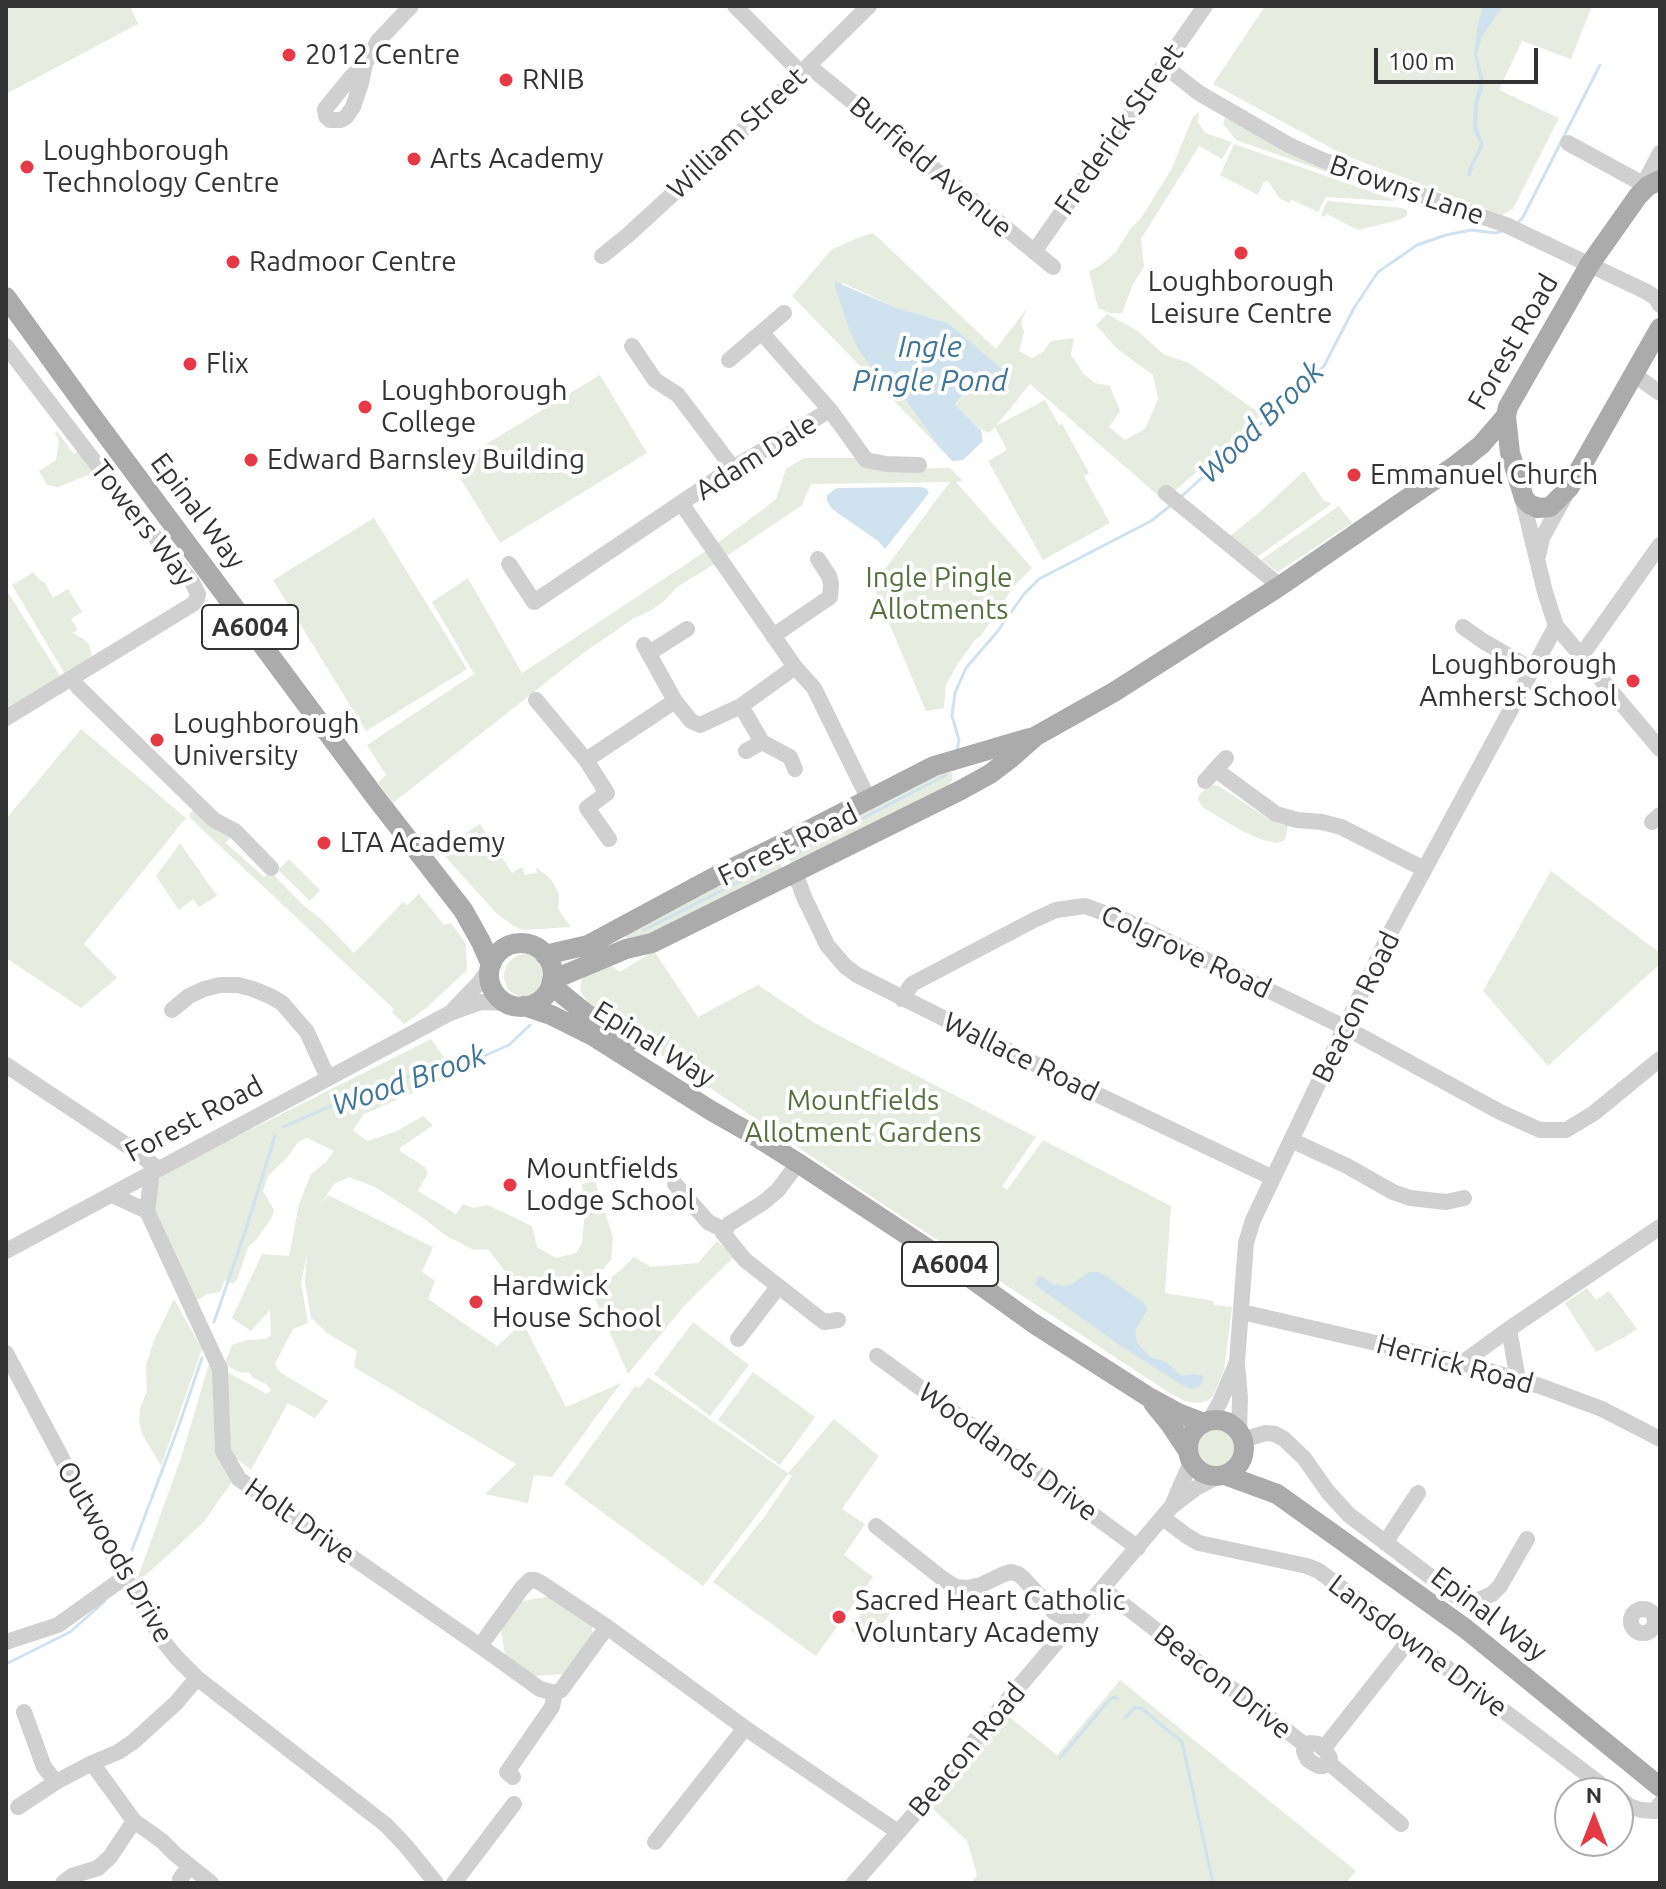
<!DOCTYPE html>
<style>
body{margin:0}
#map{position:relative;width:1666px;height:1889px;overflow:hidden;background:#fff;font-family:Ubuntu,sans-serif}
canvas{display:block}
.frame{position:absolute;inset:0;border:8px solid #333;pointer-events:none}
.north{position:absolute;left:1554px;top:1777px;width:80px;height:80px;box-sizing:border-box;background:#fff;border:2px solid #adadad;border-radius:50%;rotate:0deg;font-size:22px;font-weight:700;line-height:32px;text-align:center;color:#333}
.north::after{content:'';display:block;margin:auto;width:28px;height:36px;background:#e63946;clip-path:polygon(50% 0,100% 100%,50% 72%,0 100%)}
.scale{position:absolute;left:1374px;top:48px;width:164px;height:36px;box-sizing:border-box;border:4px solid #333;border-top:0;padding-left:10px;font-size:24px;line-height:28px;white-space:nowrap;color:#333;-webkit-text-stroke:6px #fff;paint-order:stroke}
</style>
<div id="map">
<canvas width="1666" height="1889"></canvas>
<div class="frame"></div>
<div class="north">N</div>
<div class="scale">100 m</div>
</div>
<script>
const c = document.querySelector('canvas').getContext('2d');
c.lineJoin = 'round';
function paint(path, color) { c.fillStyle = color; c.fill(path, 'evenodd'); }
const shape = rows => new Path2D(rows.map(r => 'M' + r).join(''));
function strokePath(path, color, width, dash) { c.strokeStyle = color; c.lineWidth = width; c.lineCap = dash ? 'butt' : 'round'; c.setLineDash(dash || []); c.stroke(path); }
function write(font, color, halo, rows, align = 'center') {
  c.font = font + ' Ubuntu,sans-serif'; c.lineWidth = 8; c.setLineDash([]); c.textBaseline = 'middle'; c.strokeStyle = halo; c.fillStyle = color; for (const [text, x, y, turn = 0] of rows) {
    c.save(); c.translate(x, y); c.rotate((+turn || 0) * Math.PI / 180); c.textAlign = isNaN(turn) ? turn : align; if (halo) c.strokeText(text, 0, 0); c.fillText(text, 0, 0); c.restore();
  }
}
paint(shape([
 [130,6,138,24,6,94,6,7],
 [1265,6,1592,6,1571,59,1522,41,1499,90,1559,118,1513,209,1502,215,1344,155,1213,84],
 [1199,112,1198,122,1205,133,1232,142,1222,159,1199,146,1141,239,1144,267,1133,284,1122,313,1110,313,1098,308,1089,271,1101,265,1116,252,1130,229,1141,218,1171,170,1193,117],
 [1225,118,1410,197,1412,201,1406,200,1236,140,1223,124],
 [1234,144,1392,199,1394,201,1326,197,1318,212,1292,200,1289,203,1279,198,1268,181,1264,182,1258,195,1220,175],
 [1327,201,1401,208,1407,210,1407,215,1406,217,1398,220,1358,230,1327,214,1325,217,1321,215],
 [873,233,996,349,1027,308,1021,323,1024,332,1019,351,1032,358,1043,352,1051,341,1074,338,1071,355,1083,373,1095,383,1110,386,1120,411,1109,427,1125,440,1145,429,1158,399,1153,375,1116,348,1096,325,1107,314,1138,331,1163,354,1189,363,1262,415,1171,494,1161,498,1030,384,996,426,1045,400,1059,425,1062,424,1089,473,1084,476,1110,523,1043,560,988,461,1007,450,995,427,989,433,981,429,955,406,974,380,1007,373,948,323,897,308,843,283,837,290,848,326,878,376,907,402,940,448,792,296,831,250,857,238],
 [600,375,647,453,500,543,452,465],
 [57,431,74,454,79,450,94,471,91,474,58,487,47,485,39,471,56,460,59,441,55,434],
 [804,458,857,458,884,469,950,468,963,481,956,482,1032,568,1015,585,1009,588,1010,592,981,636,975,640,959,662,946,684,944,708,926,711,873,585,950,482,811,484,802,505,721,560,677,587,664,601,650,611,634,618,582,654,393,803,378,783,386,775,367,745,474,674,432,602,468,578,522,673,712,547,765,508,776,499,786,469],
 [1304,471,1324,501,1331,503,1330,505,1257,557,1229,537,1263,509],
 [1339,506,1352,523,1278,572,1261,560],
 [374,518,467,669,366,731,273,580],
 [34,572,38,579,45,583,53,598,68,589,82,612,71,619,78,630,72,633,85,640,89,644,93,660,66,676,12,585],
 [6,589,62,679,6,710],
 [81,729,186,818,84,944,117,978,81,1008,6,958,6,819],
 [949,769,952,774,952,780,949,786,798,863,791,862,786,855,785,852],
 [1213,785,1219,786,1267,818,1279,824,1288,825,1286,837,1283,841,1276,843,1260,839,1242,831,1204,808,1198,800,1199,795,1204,790],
 [195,808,232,836,226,843,264,877,271,872,302,904,322,920,354,953,403,902,407,905,419,894,444,925,451,923,462,938,466,945,467,970,426,1008,404,1024,392,1012,394,1009,191,819,189,814],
 [480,824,512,873,522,867,525,875,537,873,536,867,551,879,559,894,558,909,571,927,523,930,514,926,498,915,450,862,440,849],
 [180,843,217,896,199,907,193,899,179,910,156,876],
 [775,854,782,865,781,871,627,945,624,928],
 [289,859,320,890,310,901,278,870],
 [1551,871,1660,953,1660,964,1548,1066,1483,991],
 [654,951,698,1017,758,985,818,1025,1036,1137,1002,1186,1007,1190,1043,1140,1171,1206,1165,1293,1214,1301,1214,1305,1232,1307,1224,1370,1213,1396,1207,1401,1199,1403,1185,1401,1168,1392,851,1183,590,1007,580,990,582,977,609,964,620,972],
 '504 976a22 22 0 1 1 44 0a22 22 0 1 1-44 0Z',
 [431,1039,456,1074,364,1114,353,1130,367,1141,395,1132,423,1116,433,1125,400,1148,401,1152,425,1167,428,1173,418,1191,456,1214,463,1204,474,1208,488,1205,532,1226,537,1247,556,1258,576,1253,582,1243,584,1221,582,1184,595,1181,613,1237,611,1260,591,1283,560,1297,545,1294,538,1290,530,1291,518,1289,488,1249,474,1250,443,1234,425,1219,375,1187,349,1177,334,1184,320,1206,328,1195,433,1247,422,1272,435,1281,428,1299,497,1346,523,1323,566,1407,621,1383,552,1477,534,1475,528,1503,485,1494,516,1464,354,1367,357,1351,327,1333,311,1318,305,1282,307,1254,301,1283,308,1323,293,1329,275,1364,281,1373,328,1401,315,1418,288,1403,251,1470,230,1454,222,1369,267,1394,271,1390,266,1384,252,1377,249,1372,241,1373,224,1364,232,1345,247,1340,265,1339,271,1336,270,1310,251,1331,232,1318,262,1254,289,1256,299,1204,311,1174,326,1162,334,1151,307,1138,298,1142,287,1158,268,1176,263,1191,274,1210,272,1217,257,1239,248,1247,237,1280,233,1284,225,1280,220,1292,207,1294,196,1301,153,1207,158,1181,166,1172],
 [717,1241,734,1257,685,1305,628,1374,592,1292,618,1272,634,1257,651,1267,698,1263],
 [1587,1288,1596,1300,1609,1291,1637,1329,1625,1337,1596,1352,1565,1303],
 [174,1299,202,1349,161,1466,142,1434,139,1420,140,1408,147,1391,146,1365,154,1340],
 [693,1322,749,1365,710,1416,654,1374],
 [210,1360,234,1479,203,1523,135,1585,181,1458],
 [753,1372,815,1417,780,1465,718,1420],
 [648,1377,788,1473,834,1419,879,1456,842,1509,865,1524,844,1555,873,1577,816,1656,713,1582,765,1516,792,1476,788,1474,703,1586,564,1484,635,1386,639,1388],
 '1195 1448a21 21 0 1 1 42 0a21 21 0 1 1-42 0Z',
 [876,1592,896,1605,870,1643,850,1630],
 [551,1596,592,1626,593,1635,565,1674,534,1676,506,1659,500,1627,518,1602],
 [1120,1680,1356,1871,1346,1883,971,1883,977,1875,967,1841,931,1807,1007,1715,1057,1755]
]), '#e6ecdf');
paint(shape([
 [1483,6,1503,6,1482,36,1477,55,1484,80,1483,88,1478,104,1477,126,1483,142,1483,147,1475,162,1470,177,1467,175,1469,167,1479,147,1480,142,1474,132,1473,126,1474,103,1480,82,1474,55,1478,24],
 [836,282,897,308,948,323,1007,373,1006,378,994,388,988,390,974,380,955,405,981,430,983,441,963,460,952,461,940,448,907,402,878,376,858,349,848,326,834,284],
 [921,487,927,489,929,493,885,549,878,541,832,509,827,501,827,495,837,488],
 [1089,1272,1098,1272,1106,1276,1144,1303,1147,1308,1146,1311,1135,1331,1137,1343,1150,1357,1166,1362,1182,1376,1191,1374,1201,1375,1204,1378,1200,1386,1192,1389,1182,1385,1121,1346,1035,1285,1038,1277,1041,1276,1052,1284,1064,1286,1072,1284]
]), '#cfe2ee');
strokePath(shape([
 [1516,225,1523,217,1600,65],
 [1182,496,1324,366,1354,308,1378,272,1417,245,1446,235,1471,230,1496,233,1502,231],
 [957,751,959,740,952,716,955,693,966,668,997,632,1024,594,1039,579,1151,521,1170,506],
 [792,855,946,775],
 [644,930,774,864],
 [283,1127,386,1082,446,1069,475,1060,509,1045,530,1025],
 [214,1322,246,1229,275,1136],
 [132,1550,177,1431,202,1358],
 [6,1664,70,1632,105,1601],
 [1125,1718,1134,1708,1141,1708,1182,1742,1213,1883],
 [1060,1758,1110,1699,1114,1697,1117,1699]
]), '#cfe2ee', 3);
strokePath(shape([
 [735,6,801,73],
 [1170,57,1169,65,1171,71,1199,93,1289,145,1320,159,1506,225,1647,292,1656,298,1660,305],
 [365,64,361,83,353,107,346,117,341,120,330,120,326,116,325,109,351,77,365,64,378,41,411,6],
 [809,66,1053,267],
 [1568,143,1643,184],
 [1640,191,1660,153],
 [1034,252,1205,6],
 [602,256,628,235,746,127,869,6],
 [762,333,830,410,866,460,886,464,919,465],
 [6,346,118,492,192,582,198,594,197,599,193,604,6,718],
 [632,346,655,380,678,395,733,468],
 [729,360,784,313],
 [1633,374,1660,393],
 [1166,493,1280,586],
 [1521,493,1545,592,1556,626,1660,749],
 [681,503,795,667],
 [1538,556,1542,538,1564,498],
 [509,564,534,602,733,468,830,410],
 [1463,627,1483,641,1531,669],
 [773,636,830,597,831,584,829,576,818,559],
 [644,645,675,701],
 [649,653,687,629],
 [1581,656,1660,545],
 [72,678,78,687,214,820,235,831,271,868],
 [536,700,586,760,607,793,587,808,609,839],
 [741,706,762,742,746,751],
 [762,742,790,757,795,769],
 [586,760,675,701,691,721,700,725,741,706,795,667,814,688,868,798],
 [1216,770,1276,814,1297,820,1322,822,1341,827,1424,869],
 [1205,781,1226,758],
 [1652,822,1660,815],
 [791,875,799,883,804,897,827,945,845,966,857,975,1069,1081,1273,1178],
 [902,999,912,984,1034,920,1056,910,1085,906,1124,920,1346,1028,1500,1112,1540,1130,1566,1130,1594,1113,1660,1059],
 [454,1009,479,983,490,968],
 [172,1010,189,996,204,989,220,985,238,985,253,989,270,996,282,1003,307,1032,328,1078],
 [6,1065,137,1152,158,1169],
 [1291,1140,1347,1166,1393,1192,1410,1198,1446,1202,1464,1198],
 [798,1163,778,1190,764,1202,729,1224,723,1233,745,1260,824,1322,838,1320],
 [675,1184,708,1222,724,1230],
 [112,1195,147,1211,152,1173],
 [147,1211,220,1369,223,1451,239,1479,480,1646,540,1689,555,1693,561,1690,607,1627,745,1728,898,1832],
 [6,1251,450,1013,481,1002,506,1003],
 [1242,1312,1462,1363,1540,1386,1602,1409,1660,1439],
 [1509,1329,1518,1380],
 [738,1339,778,1287],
 [6,1353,129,1585,164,1642,176,1657,197,1678,386,1825,406,1846,436,1883],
 [877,1356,1138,1548],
 [1462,1363,1509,1329,1660,1227],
 [1237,1364,1240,1398,1239,1432],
 [1209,1421,1220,1402,1237,1362,1246,1243,1253,1220,1390,933,1556,626],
 [1243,1440,1266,1433,1275,1434,1284,1439,1304,1458,1328,1492,1349,1515,1456,1596,1470,1601,1481,1599,1492,1594,1500,1586,1527,1539],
 [1174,1505,1196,1488,1217,1477],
 [1163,1518,1187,1536,1199,1543,1307,1566,1319,1571,1612,1793],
 [876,1526,943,1579,956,1587,967,1588,981,1585,1004,1574,1011,1572,1018,1574,1023,1578,1054,1612,1073,1623],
 [1385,1543,1418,1493],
 [1103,1589,1305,1745],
 '1631 1621a12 12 0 1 1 24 0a12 12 0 1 1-24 0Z',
 [6,1642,58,1625,125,1577],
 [480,1646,522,1588,530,1580,535,1580,541,1583,607,1627],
 [24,1712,44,1767,56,1782],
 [1310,1743,1318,1744,1326,1751,1330,1758,1329,1763,1323,1766,1318,1766,1308,1760,1304,1751,1305,1745,1310,1743],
 [1324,1748,1410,1639],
 [92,1763,134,1821,162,1841,175,1854,211,1883],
 [1329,1763,1401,1824],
 [513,1777,507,1772,552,1707,555,1693],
 [1618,1797,1629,1806,1641,1810,1655,1811,1660,1804],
 [18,1807,56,1782,92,1763,118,1752,133,1742,176,1703,197,1678],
 [655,1842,745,1728],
 [180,1879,190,1866],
 [63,1883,72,1876,98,1868,110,1857,134,1821],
 [454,1883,514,1804],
 [854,1883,949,1774,994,1716,1172,1506,1191,1462]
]), '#d0d0d0', 16);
strokePath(shape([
 [6,297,87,409,376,798,463,910,481,942,491,965],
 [1506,416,1510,453,1524,498,1529,504,1538,508,1550,507,1569,488,1660,328],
 '489 975a32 32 0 1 1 64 0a32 32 0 1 1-64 0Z',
 [545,955,588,945,718,875,776,847,934,766,1029,738],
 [552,980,626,949,652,943,961,790,990,774,1011,758,1036,736,1114,692,1280,586,1456,465,1481,445,1506,416,1508,407,1590,264,1638,196,1648,186,1660,180],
 [551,985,584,1012,628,1042],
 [524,1006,551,1015,593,1036,710,1110,752,1134,798,1163,948,1262,1033,1323,1147,1396,1178,1413,1204,1423],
 [1153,1403,1170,1424,1188,1451],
 '1188 1448a28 28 0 1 1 56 0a28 28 0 1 1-56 0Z',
 [1225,1475,1277,1494,1466,1629,1660,1787]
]), '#ababab', 20);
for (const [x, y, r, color] of [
 [289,55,8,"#e63946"],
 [506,80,8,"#e63946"],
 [414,159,8,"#e63946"],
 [27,167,8,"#e63946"],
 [1241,253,8,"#e63946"],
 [233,262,8,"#e63946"],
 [190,364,8,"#e63946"],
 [365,407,8,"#e63946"],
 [251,460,8,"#e63946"],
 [1354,475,8,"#e63946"],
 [1633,681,8,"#e63946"],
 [157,740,8,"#e63946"],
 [324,843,8,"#e63946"],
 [510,1185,8,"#e63946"],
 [476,1302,8,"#e63946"],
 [839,1617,8,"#e63946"]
]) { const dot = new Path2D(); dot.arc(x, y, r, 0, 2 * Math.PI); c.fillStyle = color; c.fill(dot); strokePath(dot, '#fff', 3); }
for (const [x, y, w] of [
 [250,627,96],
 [950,1264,96]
]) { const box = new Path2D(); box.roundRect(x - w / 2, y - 22, w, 44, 6); c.fillStyle = '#fff'; c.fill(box); strokePath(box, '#333', 2); }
write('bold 26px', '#333', null, [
 ["A6004",250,627],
 ["A6004",950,1264]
]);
write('28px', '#333', '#fff', [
 ["2012 Centre",305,55],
 ["RNIB",522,80],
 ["Loughborough",43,151],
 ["Technology Centre",43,183],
 ["Arts Academy",430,159],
 ["Radmoor Centre",249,262],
 ["Loughborough",1241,282,"center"],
 ["Leisure Centre",1241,314,"center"],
 ["Flix",206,364],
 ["Loughborough",381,391],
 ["College",381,423],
 ["Edward Barnsley Building",267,460],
 ["Emmanuel Church",1370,475],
 ["Loughborough",1617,665,"right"],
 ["Amherst School",1617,697,"right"],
 ["Loughborough",173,724],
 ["University",173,756],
 ["LTA Academy",340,843],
 ["Mountfields",526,1169],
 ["Lodge School",526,1201],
 ["Hardwick",492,1286],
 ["House School",492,1318],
 ["Sacred Heart Catholic",855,1601],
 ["Voluntary Academy",855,1633]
], 'left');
write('28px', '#333', '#fff', [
 ["Frederick Street",1119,129,-55],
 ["William Street",737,133,-43],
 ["Burfield Avenue",931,167,40],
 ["Browns Lane",1407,190,19],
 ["Forest Road",1513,342,-60],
 ["Adam Dale",756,457,-32],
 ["Epinal Way",198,511,53],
 ["Towers Way",143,523,52],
 ["Forest Road",788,845,-26],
 ["Colgrove Road",1186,952,25],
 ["Beacon Road",1356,1007,-64],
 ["Epinal Way",654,1044,32],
 ["Wallace Road",1021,1057,26],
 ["Forest Road",194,1119,-28],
 ["Herrick Road",1455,1364,15],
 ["Woodlands Drive",1008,1452,36],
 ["Holt Drive",300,1521,35],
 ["Outwoods Drive",115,1552,60],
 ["Epinal Way",1489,1614,37],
 ["Lansdowne Drive",1418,1646,37],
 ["Beacon Drive",1223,1682,38],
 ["Beacon Road",967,1750,-50]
]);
write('28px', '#56703f', '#fff', [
 ["Ingle Pingle",939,578],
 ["Allotments",939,610],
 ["Mountfields",863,1101],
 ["Allotment Gardens",863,1133]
]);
write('italic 30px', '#3f7597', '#fff', [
 ["Ingle",930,347],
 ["Pingle Pond",930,381],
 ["Wood Brook",1261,422,-44],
 ["Wood Brook",409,1080,-19]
]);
</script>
